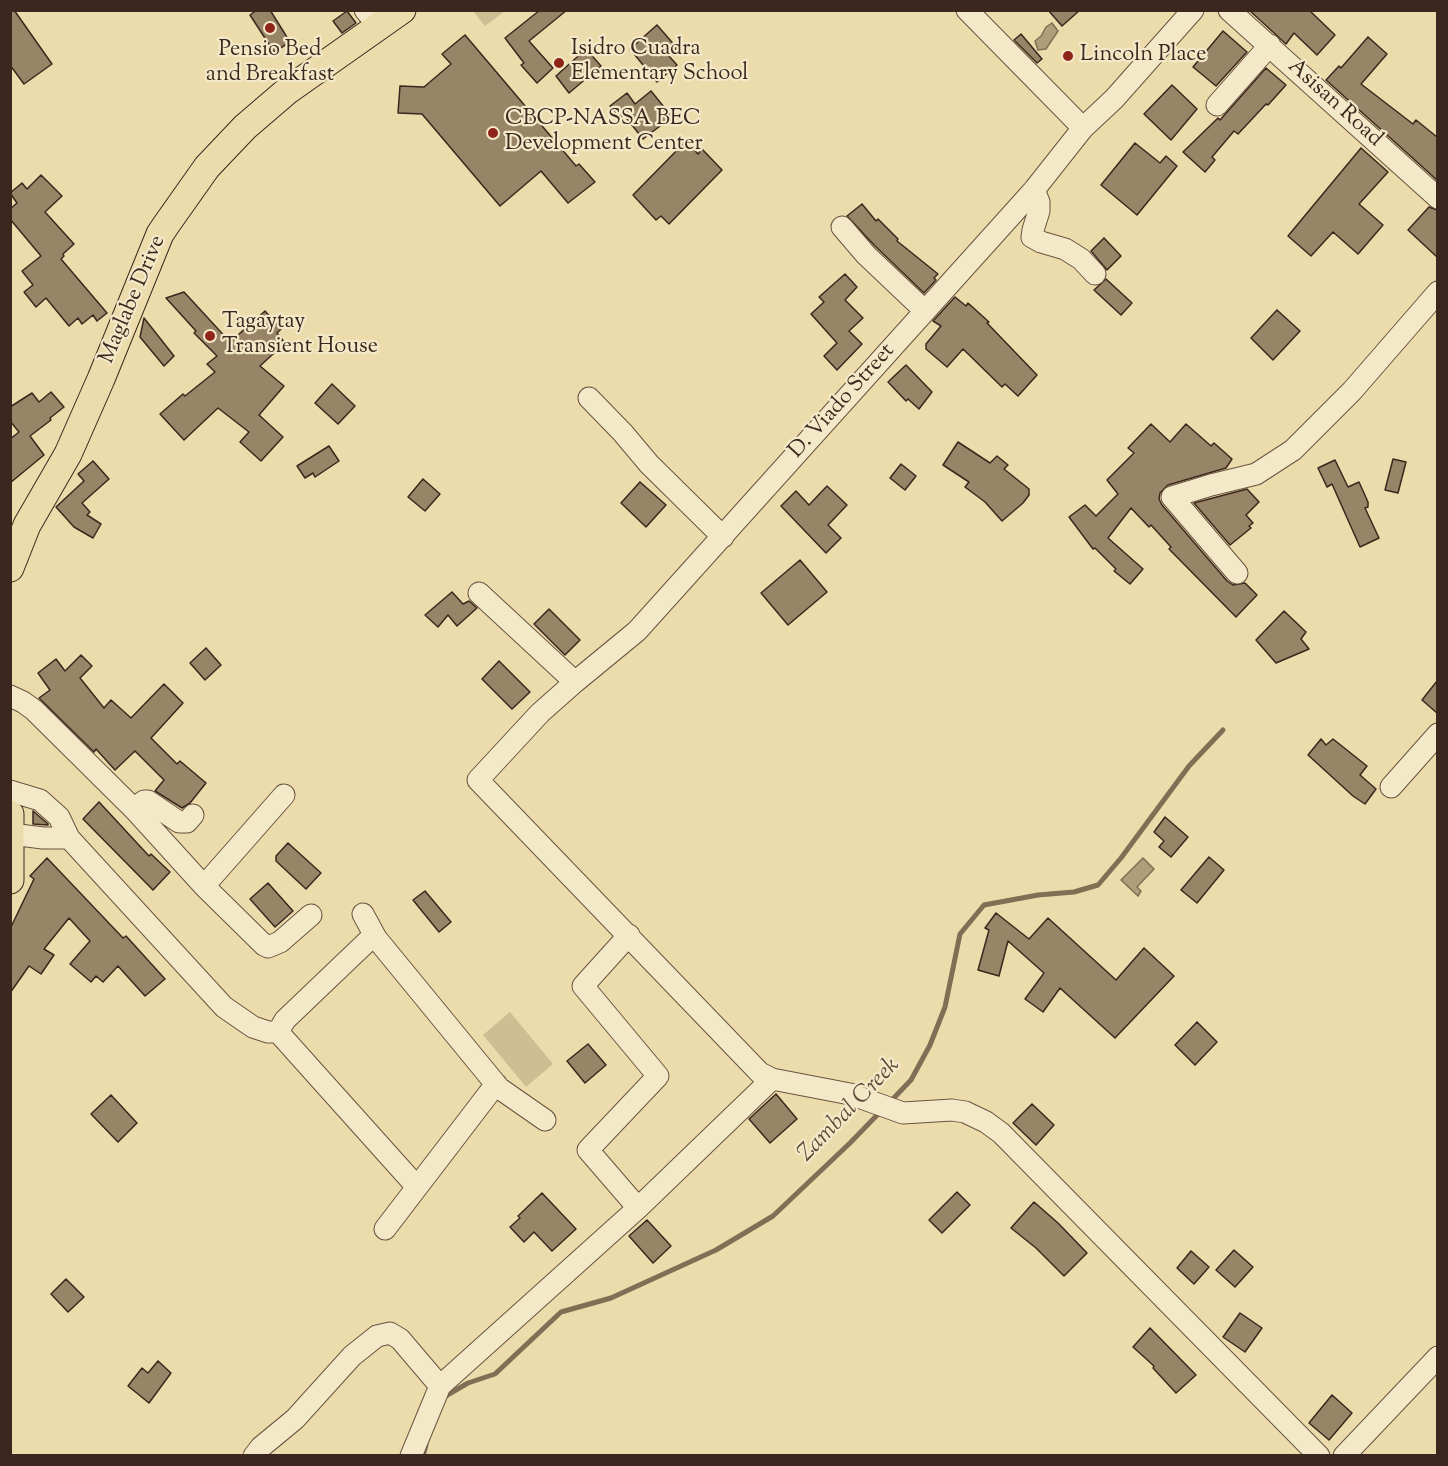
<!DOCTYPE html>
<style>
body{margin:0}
#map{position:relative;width:1448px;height:1466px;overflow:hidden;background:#eddcab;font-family:"Sorts Mill Goudy",serif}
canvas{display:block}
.frame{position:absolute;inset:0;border:12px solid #3b271d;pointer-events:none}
</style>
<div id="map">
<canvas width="1448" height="1466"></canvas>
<div class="frame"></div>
</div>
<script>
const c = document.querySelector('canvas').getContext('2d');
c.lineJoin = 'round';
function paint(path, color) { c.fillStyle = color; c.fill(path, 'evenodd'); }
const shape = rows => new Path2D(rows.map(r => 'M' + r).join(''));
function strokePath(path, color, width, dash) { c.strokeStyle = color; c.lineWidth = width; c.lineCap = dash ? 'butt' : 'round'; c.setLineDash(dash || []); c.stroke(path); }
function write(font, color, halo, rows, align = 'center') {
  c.font = font + ' "Sorts Mill Goudy",serif'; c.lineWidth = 4.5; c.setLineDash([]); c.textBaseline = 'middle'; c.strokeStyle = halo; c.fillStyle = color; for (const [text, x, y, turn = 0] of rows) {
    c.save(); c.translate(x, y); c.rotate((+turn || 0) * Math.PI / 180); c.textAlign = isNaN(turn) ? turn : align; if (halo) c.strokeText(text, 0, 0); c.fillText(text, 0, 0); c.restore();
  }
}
paint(shape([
 [473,11,505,11,485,26],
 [510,1012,553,1064,526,1087,483,1035]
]), '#cfbd93');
const water = shape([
 [1052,23,1058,31,1046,49,1038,50,1035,41,1041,36,1046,27,1052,23],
 [1143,858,1154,869,1137,887,1141,891,1138,896,1121,880,1143,858]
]);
paint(water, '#b09e7b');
strokePath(water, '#816e55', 1.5);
strokePath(shape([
 [889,1103,911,1080,930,1045,945,1007,960,934,984,905,1038,895,1074,892,1098,885,1121,858,1189,766,1223,730],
 [443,1400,444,1397,468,1383,495,1374,561,1312,611,1298,716,1250,773,1216,850,1143,882,1110],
 [423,1456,426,1445]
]), '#816e55', 5);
const building = shape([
 [10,10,14,10,52,64,24,84,10,65,10,10],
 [257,10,270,10,290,42,274,52,250,15,257,10],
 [540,10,567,10,529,41,553,68,537,83,521,65,524,63,505,38,540,10],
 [1048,10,1080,10,1062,26,1048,10],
 [1249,10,1309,10,1335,35,1317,55,1294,33,1286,44,1249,10],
 [347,11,356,23,342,33,333,21,347,11],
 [657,25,677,48,668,55,677,65,657,82,630,49,657,25],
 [1223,31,1247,52,1216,86,1193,67,1223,31],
 [1021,34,1042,59,1037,63,1014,40,1021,34],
 [465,35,576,166,579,164,595,182,568,203,541,171,500,206,422,114,398,113,400,86,424,87,451,64,442,54,465,35],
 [1368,37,1387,54,1361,84,1413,124,1416,120,1437,137,1437,180,1326,80,1339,66,1341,68,1368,37],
 [586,49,601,66,569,93,556,76,586,49],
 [1266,68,1286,85,1268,105,1266,104,1238,134,1234,131,1212,157,1215,160,1205,172,1183,152,1218,118,1220,120,1266,68],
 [1172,85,1197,109,1171,140,1144,114,1172,85],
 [651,91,672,117,643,139,624,115,620,118,610,106,627,93,635,104,651,91],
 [686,141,698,154,702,149,722,170,669,224,661,216,656,220,633,195,686,141],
 [1135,143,1160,163,1166,156,1177,166,1137,215,1101,185,1135,143],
 [1361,148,1388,172,1359,204,1383,225,1358,254,1333,232,1311,256,1288,236,1361,148],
 [41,175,62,196,45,212,74,244,63,254,64,256,61,259,107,313,97,321,93,315,82,324,78,318,69,326,46,298,36,307,24,292,33,285,22,271,41,256,10,219,10,209,17,203,10,193,22,183,27,189,41,175],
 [862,204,876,221,878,219,898,239,897,241,938,274,934,278,936,280,924,293,875,246,847,216,862,204],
 [1429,207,1437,210,1437,257,1408,230,1429,207],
 [1104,238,1121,256,1107,270,1091,251,1104,238],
 [845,274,857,287,845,300,863,318,849,331,862,344,837,370,824,356,837,343,811,314,824,302,819,297,845,274],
 [1106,279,1132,303,1121,315,1094,290,1106,279],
 [184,292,230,342,265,311,281,329,277,333,285,343,260,366,284,386,259,415,283,437,261,461,240,442,249,432,218,408,184,440,160,414,183,394,185,396,215,372,207,364,217,356,194,333,196,331,166,298,184,292],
 [955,297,966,306,968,303,989,322,987,323,1037,375,1018,396,1005,384,1002,387,963,349,947,367,926,349,926,344,941,326,933,321,955,297],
 [1277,310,1300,331,1273,360,1251,338,1277,310],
 [144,318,174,356,164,366,140,337,144,318],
 [906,365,932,392,919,409,908,399,906,401,888,382,906,365],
 [332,384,355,406,338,424,315,403,332,384],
 [51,392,64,407,50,418,51,420,30,436,44,455,10,483,10,439,19,432,10,421,10,407,32,393,39,402,51,392],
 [1151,424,1170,442,1186,424,1211,446,1214,443,1232,459,1226,468,1168,485,1160,493,1159,499,1162,505,1227,581,1233,585,1245,583,1257,595,1236,617,1169,549,1171,547,1151,525,1149,527,1131,508,1108,538,1143,569,1130,584,1114,571,1116,569,1095,548,1093,549,1069,517,1085,505,1096,516,1118,494,1107,480,1134,453,1128,448,1151,424],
 [958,442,990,463,997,456,1008,465,1004,469,1029,489,1029,495,1023,503,1002,521,985,502,965,487,969,482,943,465,958,442],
 [329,446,339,461,315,477,313,473,305,478,297,466,329,446],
 [1393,459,1406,462,1398,493,1385,490,1393,459],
 [1335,460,1348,487,1359,482,1368,502,1368,507,1365,508,1379,538,1360,547,1332,484,1327,487,1318,468,1335,460],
 [93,461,109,479,82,503,90,512,87,515,101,524,93,538,74,527,56,507,84,481,78,474,93,461],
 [901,464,916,476,905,490,890,478,901,464],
 [423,479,440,494,425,511,408,497,423,479],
 [640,482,666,505,646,527,621,503,640,482],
 [827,486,847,505,828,525,841,538,826,553,781,506,796,491,809,505,827,486],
 [1247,489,1259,502,1246,515,1253,523,1249,526,1251,528,1230,545,1194,503,1247,489],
 [800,560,827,592,788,625,761,593,800,560],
 [452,592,463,604,469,601,477,608,457,626,448,615,438,627,425,615,452,592],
 [549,609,580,640,565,655,534,624,549,609],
 [1284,611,1306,632,1301,639,1309,649,1276,663,1256,640,1284,611],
 [206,648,221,665,205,680,190,663,206,648],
 [81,655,92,666,80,678,104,708,111,700,131,718,164,684,183,703,151,738,177,764,180,761,206,783,190,803,182,808,155,791,164,780,135,751,115,770,96,749,94,752,39,698,50,690,38,673,56,659,65,671,81,655],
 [499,661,530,692,512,709,482,679,499,661],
 [1437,681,1437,713,1422,700,1437,681],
 [1321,739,1326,745,1333,739,1367,766,1360,775,1376,789,1365,804,1353,796,1308,755,1321,739],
 [99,802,149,856,151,854,170,872,153,890,83,819,99,802],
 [33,811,48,824,48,825,33,824,33,811],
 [1165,817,1188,837,1171,857,1159,847,1164,841,1154,832,1165,817],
 [288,843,321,873,306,889,276,861,276,856,288,843],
 [1209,857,1224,870,1197,903,1181,890,1209,857],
 [47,858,123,938,126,936,165,979,145,996,118,966,103,982,96,976,91,982,70,964,90,941,69,918,44,949,54,955,41,974,29,966,10,993,10,929,34,879,30,876,47,858],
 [268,883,293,911,275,927,250,899,268,883],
 [425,891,451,922,439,932,413,900,425,891],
 [996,913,1029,939,1048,918,1116,980,1144,948,1174,976,1115,1038,1060,988,1043,1012,1025,999,1044,973,1008,941,999,976,978,970,989,930,985,928,996,913],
 [1197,1022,1217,1042,1195,1065,1175,1045,1197,1022],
 [588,1044,606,1065,585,1083,567,1061,588,1044],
 [776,1094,797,1119,770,1143,749,1119,776,1094],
 [111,1095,137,1123,118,1142,91,1114,111,1095],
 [1032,1104,1054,1125,1036,1145,1013,1123,1032,1104],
 [957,1192,970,1205,942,1233,929,1220,957,1192],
 [542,1193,576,1229,552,1251,534,1232,524,1242,510,1227,520,1218,518,1216,542,1193],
 [1034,1202,1058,1223,1087,1253,1064,1276,1036,1248,1011,1228,1034,1202],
 [647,1220,671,1246,653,1263,629,1236,647,1220],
 [1234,1250,1253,1267,1235,1287,1216,1270,1234,1250],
 [1191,1251,1209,1267,1194,1284,1177,1268,1191,1251],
 [66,1279,84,1297,68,1312,51,1294,66,1279],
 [1240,1313,1262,1328,1245,1352,1223,1337,1240,1313],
 [1150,1328,1196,1375,1176,1393,1153,1368,1154,1366,1133,1347,1150,1328],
 [158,1361,171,1373,149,1403,128,1386,142,1368,148,1373,158,1361],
 [1332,1395,1352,1413,1329,1440,1309,1423,1332,1395]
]);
paint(building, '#988567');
strokePath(building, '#3b271d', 1.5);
const minor = shape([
 [365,10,378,26],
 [967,10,1083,128],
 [1193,10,1114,99,1083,128,1034,190,637,631,575,682,540,713,478,780,760,1073,772,1079,850,1094,903,1113,952,1110,965,1112,986,1122,1001,1133,1319,1456],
 [1229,10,1438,198],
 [1217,105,1270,45],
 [1034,190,1039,202,1039,211,1033,230,1032,237,1041,242,1065,249,1081,259,1095,274],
 [842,227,866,255,925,311],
 [589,398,623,433,649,464,723,537],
 [1237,573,1172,497,1211,485,1256,474,1293,450,1352,391,1438,292],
 [479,593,575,682],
 [10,696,23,702,34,710,134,809,204,886,264,945,268,947,280,942,311,915],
 [1391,787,1438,734],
 [10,791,40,800,59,817,69,838,224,1007,253,1027,268,1032,278,1032,417,1187],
 [134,809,144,801,148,801,179,822,187,822,193,815],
 [11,834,43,838,69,838],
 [204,886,284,795],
 [363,914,376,938,499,1088,545,1120],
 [278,1032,285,1020,374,935],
 [638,1208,772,1079],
 [385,1229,496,1084],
 [440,1386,638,1208,588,1150,658,1076,583,986,629,935],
 [254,1456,261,1447,295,1419,352,1356,377,1336,390,1333,400,1339,440,1386,411,1456],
 [1344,1456,1438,1357]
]);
const major = shape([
 [10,568,27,525,68,454,101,379,160,234,166,225,207,167,245,127,287,91,402,10],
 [10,814,10,880]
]);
strokePath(minor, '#685440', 23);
strokePath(major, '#3b271d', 29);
strokePath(minor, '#f3e8c8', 21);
strokePath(major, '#eddcab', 27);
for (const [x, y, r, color] of [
 [270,28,6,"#8f2418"],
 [1068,56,6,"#8f2418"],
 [559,63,6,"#8f2418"],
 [493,133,6,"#8f2418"],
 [210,336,6,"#8f2418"]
]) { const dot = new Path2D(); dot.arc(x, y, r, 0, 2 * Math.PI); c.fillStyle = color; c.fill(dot); strokePath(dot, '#f3e8c8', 2); }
write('22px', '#3b271d', '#f3e8c8', [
 ["Isidro Cuadra",571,50],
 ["Elementary School",571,75],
 ["Pensio Bed",270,51,"center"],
 ["and Breakfast",270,76,"center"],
 ["Lincoln Place",1080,56],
 ["CBCP-NASSA BEC",505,120],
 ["Development Center",505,145],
 ["Tagaytay",222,323],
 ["Transient House",222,348]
], 'left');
write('22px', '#3b271d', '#f3e8c8', [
 ["Asisan Road",1334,104,42],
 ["Maglabe Drive",134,300,-67],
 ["D. Viado Street",843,402,-48]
]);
write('italic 24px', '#5e4b39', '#f3e8c8', [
 ["Zambal Creek",850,1111,-46]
]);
</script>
